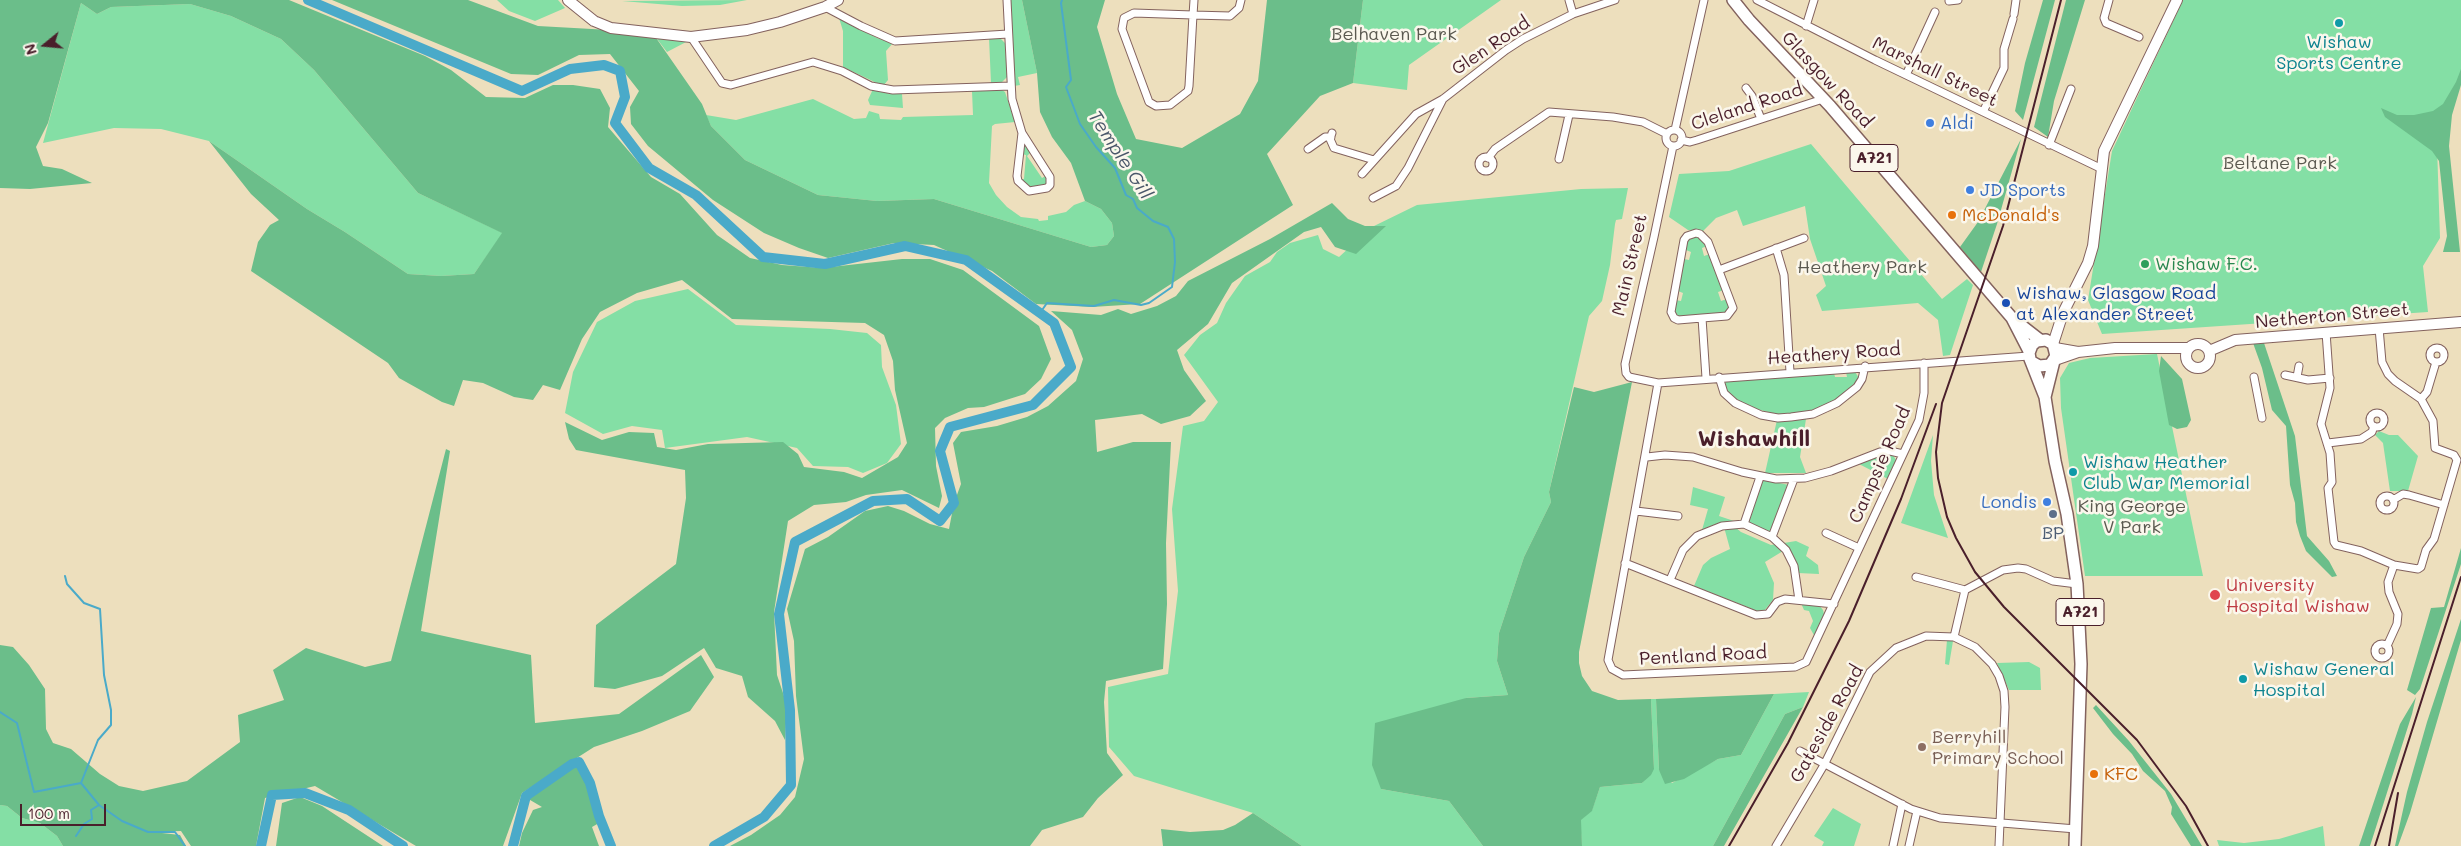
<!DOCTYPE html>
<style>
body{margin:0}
#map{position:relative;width:2461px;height:846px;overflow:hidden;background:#eddfbd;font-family:Mali,sans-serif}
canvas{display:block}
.north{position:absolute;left:20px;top:20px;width:50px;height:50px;-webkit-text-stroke:4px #fbf7ec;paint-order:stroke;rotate:253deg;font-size:14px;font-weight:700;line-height:20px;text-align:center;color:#4a1f2b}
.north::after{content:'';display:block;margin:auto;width:18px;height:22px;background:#4a1f2b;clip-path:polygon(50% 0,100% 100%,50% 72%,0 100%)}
.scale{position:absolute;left:20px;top:804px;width:86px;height:22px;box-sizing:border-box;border:2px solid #4a1f2b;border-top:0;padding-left:6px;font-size:15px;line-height:18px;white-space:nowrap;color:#4a1f2b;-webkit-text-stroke:4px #fbf7ec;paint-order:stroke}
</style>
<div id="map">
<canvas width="2461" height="846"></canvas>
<div class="north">N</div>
<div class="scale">100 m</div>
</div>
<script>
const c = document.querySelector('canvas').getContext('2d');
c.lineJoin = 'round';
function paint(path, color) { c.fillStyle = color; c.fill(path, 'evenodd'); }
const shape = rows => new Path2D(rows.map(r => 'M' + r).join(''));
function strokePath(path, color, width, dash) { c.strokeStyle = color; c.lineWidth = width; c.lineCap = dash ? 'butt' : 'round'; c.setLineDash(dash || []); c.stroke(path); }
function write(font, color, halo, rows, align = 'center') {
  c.font = font + ' Mali,sans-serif'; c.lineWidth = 5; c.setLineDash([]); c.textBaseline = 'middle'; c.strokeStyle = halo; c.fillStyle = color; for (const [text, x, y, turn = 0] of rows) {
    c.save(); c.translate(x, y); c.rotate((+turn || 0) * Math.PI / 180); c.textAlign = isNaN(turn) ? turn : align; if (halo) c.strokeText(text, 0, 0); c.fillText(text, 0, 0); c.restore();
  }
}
paint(shape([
 [497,0,558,0,565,8,535,21,509,11],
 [747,0,720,5,682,6,622,1],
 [1010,0,1022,0,1037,73,1018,77,1020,85,1014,86],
 [1363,0,1501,0,1409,65,1407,90,1353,83],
 [2183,0,2461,0,2461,73,2437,146,2440,238,2423,266,2428,312,2102,334,2088,300,2112,151],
 [81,3,97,14,111,7,190,4,231,16,281,39,314,70,418,193,503,233,474,274,441,276,408,274,345,232,307,209,209,141,161,129,114,128,43,143],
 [839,18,877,38,893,43,886,51,888,80,883,86,843,67,843,31],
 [654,35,688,41,667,52],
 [989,38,1000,38,1005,43,1007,77,1002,82,991,83],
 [873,89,890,94,902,94,903,108,870,105,868,100],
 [1002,90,1005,92,1015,122,995,124,992,126,989,183,996,195,1007,207,1021,217,1038,219,1039,221,1048,220,1048,216,1066,212,1074,205,1085,201,1101,209,1112,223,1114,236,1107,245,1091,247,934,199,877,201,818,195,745,160,711,126,706,115,736,120,813,99,854,119,866,118,869,111,879,114,880,119,901,120,903,117,973,115,972,91],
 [1023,144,1025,144,1030,153,1027,156,1042,178,1047,175,1047,185,1029,189,1019,179,1024,179,1026,155,1021,154],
 [1811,144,1942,299,1967,279,1973,285,1950,355,1943,356,1938,320,1918,303,1822,311,1816,295,1826,286,1810,239,1805,206,1743,226,1737,210,1716,218,1703,231,1688,230,1669,217,1679,174,1729,171],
 [1628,188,1622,219,1616,220,1615,224,1610,265,1602,301,1589,316,1549,492,1551,502,1524,557,1499,633,1497,661,1508,695,1466,698,1381,789,1449,801,1483,846,1302,846,1253,813,1134,776,1109,747,1108,687,1168,674,1178,591,1172,509,1183,426,1204,421,1218,402,1184,355,1200,335,1217,323,1226,303,1245,276,1270,262,1277,252,1290,243,1318,235,1323,249,1339,257,1372,227,1417,205,1581,189],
 [1699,235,1707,246,1702,248,1704,256,1710,254,1724,290,1718,292,1721,301,1727,299,1731,310,1728,313,1678,317,1674,310,1675,300,1681,301,1683,293,1678,291,1684,259,1689,260,1691,252,1686,250,1687,243,1688,238],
 [688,289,736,325,830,329,867,333,881,345,882,367,896,405,901,444,887,463,863,473,848,467,813,466,797,448,747,437,665,448,662,430,632,426,603,434,565,413,573,372,597,322,635,301],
 [2157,354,2203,576,2085,576,2061,408,2060,378,2069,363,2090,358],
 [1846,372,1855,372,1859,378,1842,397,1811,412,1779,415,1753,408,1732,398,1723,385,1727,381,1834,373,1835,377,1847,377],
 [1806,419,1800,457,1806,473,1765,473,1777,420],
 [2379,431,2389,435,2398,435,2418,456,2408,491,2390,491,2383,443,2375,435],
 [1933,435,1931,461,1934,495,1948,538,1901,523],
 [1893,455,1896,460,1888,479,1859,464,1878,457],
 [1764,480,1789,485,1773,530,1767,532,1750,525,1747,521,1760,483],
 [1693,487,1725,497,1719,516,1737,522,1702,530,1708,509,1690,505],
 [1724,527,1735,527,1741,532,1771,545,1777,544,1783,551,1765,562,1774,583,1773,600,1764,611,1757,611,1694,586,1703,565,1711,558,1730,549],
 [1796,541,1809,547,1806,556,1818,565,1819,574,1798,573,1792,555,1784,543],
 [1801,603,1819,605,1823,610,1824,614,1815,637,1810,628,1813,621,1809,611,1804,610],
 [1947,640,1953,641,1949,665,1945,664],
 [2029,662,2040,668,2041,690,2009,690,1997,663],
 [1809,692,1803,707,1785,714,1713,846,1582,846,1580,820,1592,810,1600,787,1642,783,1654,768,1651,699,1656,699,1659,770,1672,783,1718,759,1741,755,1774,694],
 [0,805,7,806,22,818,40,823,57,836,63,846,0,846],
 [1833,808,1861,824,1854,846,1822,846,1824,842,1814,836],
 [2323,826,2325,846,2219,846,2217,840,2244,843,2279,839]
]), '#84dfa5');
paint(shape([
 [0,0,289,0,425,56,451,70,486,97,525,98,553,85,573,85,600,89,610,108,608,127,651,177,680,194,717,235,750,258,782,265,822,268,902,259,930,259,963,270,1039,326,1051,359,1041,379,1025,394,984,407,968,408,945,418,935,428,936,466,942,496,939,508,902,490,866,495,846,502,814,505,788,521,774,612,777,675,787,705,785,740,775,721,748,697,742,676,716,668,704,648,662,676,615,689,594,687,596,625,676,564,686,498,685,470,576,450,569,439,565,422,602,440,629,432,654,433,657,447,676,450,708,444,783,442,798,454,804,467,844,472,862,478,898,457,907,443,895,390,893,361,884,335,865,323,732,319,682,280,637,293,600,312,582,339,560,390,543,385,533,400,514,397,483,383,463,380,454,406,442,402,399,378,388,363,251,271,258,242,270,225,279,220,251,194,209,141,307,209,345,232,408,274,441,276,474,274,502,233,418,193,314,70,281,39,231,16,190,4,111,7,97,14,81,3,48,123,36,147,43,166,62,169,92,183,30,189,0,188],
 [332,0,468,0,538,26,610,30,654,35,702,104,711,126,745,160,818,195,877,201,934,199,1091,247,1107,245,1114,236,1112,223,1101,209,1085,201,1071,163,1052,137,1040,112,1037,73,1022,0,1105,0,1097,27,1117,94,1136,139,1182,148,1240,114,1258,81,1267,0,1363,0,1353,83,1320,96,1267,154,1293,205,1140,304,1092,307,1036,304,992,271,934,245,894,243,828,258,799,248,764,233,713,200,648,146,631,124,630,107,639,91,610,54,579,55,538,75,511,74],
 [2043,0,2055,0,2023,120,2015,111,2025,63],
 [2066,0,2085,0,2054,101,2048,137,2034,127],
 [2461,69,2461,85,2452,115,2449,146,2460,252,2443,252,2447,236,2439,161,2432,151,2385,117,2381,108,2397,115,2414,115,2433,111,2443,104,2456,82],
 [2021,139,1997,224,1981,272,1960,247,1978,222],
 [1332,203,1348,219,1365,226,1386,226,1356,254,1335,247,1321,227,1304,232,1232,283,1208,324,1177,350,1184,370,1206,401,1190,416,1161,424,1142,414,1095,420,1097,452,1133,442,1171,442,1166,543,1167,604,1163,669,1106,681,1104,702,1107,753,1123,775,1098,798,1083,817,1042,830,1030,846,730,846,751,835,780,815,795,797,804,759,796,696,794,641,787,609,805,549,828,537,865,511,888,506,904,511,930,524,949,529,954,503,961,484,953,443,961,432,997,426,1027,417,1048,406,1076,381,1083,359,1072,330,1051,311,1101,315,1118,309,1131,314,1157,306,1176,296,1188,281,1270,239],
 [2253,343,2264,343,2295,436,2307,536,2329,561,2337,576,2332,577,2306,551,2300,536,2296,522,2295,503,2290,485,2286,426,2272,410,2262,368],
 [2161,356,2182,379,2191,420,2187,427,2177,429,2169,425,2159,371],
 [1632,382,1579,652,1579,663,1582,676,1592,691,1618,700,1651,699,1654,769,1651,775,1642,783,1600,787,1592,811,1581,820,1582,846,1483,846,1449,801,1381,789,1372,765,1375,723,1466,698,1508,695,1497,661,1499,633,1524,557,1551,502,1549,492,1574,387,1594,392],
 [446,449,450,451,421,631,531,655,535,723,619,714,701,655,714,677,690,711,642,731,594,747,522,793,503,846,416,846,315,786,265,798,256,846,191,846,181,831,153,832,180,835,186,846,63,846,57,836,40,823,22,818,7,806,0,805,0,645,13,647,29,665,45,689,46,729,53,743,71,749,100,774,119,786,143,791,187,781,240,742,238,715,284,700,273,670,306,648,365,667,391,661],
 [2461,548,2461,564,2420,689,2415,695,2407,690,2431,608,2444,607],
 [2461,619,2461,640,2410,813,2398,846,2395,846,2407,792,2427,722],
 [1774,694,1741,755,1718,759,1684,779,1665,784,1659,770,1656,699],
 [2416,697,2412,714,2370,846,2359,846,2400,724],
 [2096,705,2129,741,2171,794,2202,846,2191,846,2171,814,2172,807,2165,791,2143,771,2132,754,2113,734,2093,708],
 [1803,707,1724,846,1713,846,1785,714],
 [579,763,590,783,597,808,599,823,592,827,599,846,519,846,522,833,533,810,542,807,525,797,572,764],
 [300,797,322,806,383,846,276,846,282,803],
 [1253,813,1302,846,1163,846,1161,829,1190,832,1223,830,1235,825]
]), '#6bbe8a');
strokePath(shape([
 [1040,313,1047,303,1094,306,1114,300,1141,305,1149,303,1172,287,1175,262,1174,239,1168,227,1153,221,1137,208,1133,199,1126,195,1115,168,1096,147,1080,124,1066,87,1071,80,1061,3,1062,0],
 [65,576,67,584,84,603,100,609,104,675,111,710,111,725,98,740,81,783],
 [0,712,17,723,34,792,81,783,99,805,122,821,148,832,175,832,185,846],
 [76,836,84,824,92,819,91,810,99,805]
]), '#4aaac9', 2);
strokePath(shape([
 [308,0,522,91,570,69,604,65,620,71,625,97,615,123,649,168,696,195,763,257,825,264,905,246,966,260,1054,323,1071,367,1033,405,950,427,940,451,954,503,940,521,907,499,873,501,795,542,779,614,790,710,791,785,764,817,714,846],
 [261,846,272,795,305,793,349,810,403,846],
 [513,846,526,796,572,764,579,762,590,783,599,816,611,846]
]), '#4aaac9', 10);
const street = shape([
 [1007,0,1012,99,1022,133,1050,177,1050,185,1047,188,1029,191,1018,181,1017,176,1022,133],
 [1194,0,1193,15,1189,86,1188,91,1170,105,1156,106,1149,102,1122,29,1124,18,1134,13,1193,15,1230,16,1239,8,1241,0],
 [1569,0,1573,14],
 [1757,0,1875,60,2102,169],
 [2109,0,2104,18,2106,23,2139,37],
 [1949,1,1958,0],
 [825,7,861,26,895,41,1008,34],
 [2014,14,2016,0],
 [1806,26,1814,0],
 [691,37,722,83,731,85,813,62,842,71,871,86,893,90,1011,86],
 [1906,75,1935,12],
 [1746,88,1752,96,1761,119],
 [1983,112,2004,68,2004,49,2013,19],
 [1675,130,1704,0],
 '1666 138a8 8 0 1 1 16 0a8 8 0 1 1-16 0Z',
 [1332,133,1330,139,1334,148,1374,160],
 [1681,140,1690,142,1697,140,1823,99],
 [2049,145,2071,89],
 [1673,146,1654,237,1625,364,1626,373,1629,377,1658,383,2029,356],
 [1308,149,1325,137,1331,137],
 '1479 164a7 7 0 1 1 14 0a7 7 0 1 1-14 0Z',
 [1488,158,1495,149,1549,112,1613,117,1643,122,1667,134],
 [1559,159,1569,115],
 [1362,174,1416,114,1443,99,1506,50,1523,39,1573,14,1615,0],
 [1373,198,1396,186,1408,168,1443,99],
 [1776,248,1784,275,1790,372],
 [1719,270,1804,238],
 [1702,318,1678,320,1674,318,1671,312,1684,240,1687,236,1696,233,1700,234,1708,242,1733,308,1727,316,1702,318,1706,378],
 [2326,332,2330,388,2321,424,2330,453,2332,482,2328,488,2334,542,2336,545,2361,551,2394,565,2418,569,2421,567,2426,550,2434,539,2457,460,2454,455,2435,448,2433,421,2421,399,2395,381,2388,374,2382,362,2379,328],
 '2430 355a7 7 0 1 1 14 0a7 7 0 1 1-14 0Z',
 [2285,375,2308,380,2330,378],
 [1719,377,1724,393,1735,403,1761,415,1778,418,1791,417,1813,414,1837,403,1857,387,1862,379,1865,366],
 [2254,377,2262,418],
 [2297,377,2299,366],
 [1658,383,1608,660,1612,669,1623,675,1795,667,1806,662,1919,420,1924,393,1924,363],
 [2421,399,2427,392,2436,362],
 '2370 420a7 7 0 1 1 14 0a7 7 0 1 1-14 0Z',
 [2328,443,2361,439,2372,432,2374,426],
 [1647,457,1665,455,1693,457,1742,472,1776,479,1805,478,1831,471,1880,452,1890,451,1903,454],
 '2380 503a7 7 0 1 1 14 0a7 7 0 1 1-14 0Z',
 [2393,500,2403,494,2409,495,2444,505],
 [1636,511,1678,516],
 [1744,524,1760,477],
 [1826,533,1859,548],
 [1772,537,1794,479],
 [1625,563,1756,615,1768,614,1777,602,1785,599,1834,604],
 [1916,577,1965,590],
 [1670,580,1683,550,1697,536,1722,526,1744,524,1772,537,1786,550,1794,566,1799,600],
 [1954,637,1965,590,2003,570,2018,568,2026,569,2053,581,2077,584],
 '2375 651a7 7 0 1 1 14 0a7 7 0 1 1-14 0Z',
 [2387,646,2397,624,2398,614,2389,592,2388,582,2394,565],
 [1800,751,1911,809,1940,818,2076,829],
 [1776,846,1824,765,1870,672,1896,648,1926,636,1954,637,1975,647,1992,664,1999,676,2004,691,2005,707,1999,846],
 [1893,846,1902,804],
 [1909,846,1917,811]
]);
const secondary = shape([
 [568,0,594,21,611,28,691,37,747,30,780,22,825,7,838,0],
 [2053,344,2063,313,2088,263,2093,246,2104,151,2177,0],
 '2186 356a12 12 0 1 1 24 0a12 12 0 1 1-24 0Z',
 [2055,348,2078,352],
 [2209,351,2235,340,2461,322],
 [2055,360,2078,352,2115,348,2189,348]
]);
const primary = shape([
 [1733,0,1749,20,1830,106,2012,318,2029,351],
 [2013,319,2040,340],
 [2032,362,2039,366,2050,365,2056,356,2053,344,2046,340,2037,341,2032,345,2029,353,2030,359,2045,397,2055,461,2067,514,2077,584,2081,664,2075,846],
 [2045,397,2054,361]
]);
strokePath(street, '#83625e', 9);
strokePath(secondary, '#83625e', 12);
strokePath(primary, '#83625e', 14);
strokePath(street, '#fff', 7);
strokePath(secondary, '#fff', 10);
strokePath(primary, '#fff', 11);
strokePath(shape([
 [2061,0,2003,226,1942,403,1936,452,1938,478,1947,517,1956,538,1975,572,2004,607,2137,740,2186,806,2208,846],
 [1729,846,1788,743,1849,621,1901,499,1936,404],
 [2375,846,2461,577],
 [2389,846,2398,793]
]), '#4a1f2b', 2);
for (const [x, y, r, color] of [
 [2339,23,5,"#0f9aa8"],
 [1930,123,5,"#3f7fe0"],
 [1970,190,5,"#3f7fe0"],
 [1952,215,5,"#e8710a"],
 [2145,264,5,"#2e9e5b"],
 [2006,303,5,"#1a4fb4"],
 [2073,472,5,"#0f9aa8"],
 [2047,502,5,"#3f7fe0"],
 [2053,514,5,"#5c6f8a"],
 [2215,595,6,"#e0444e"],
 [2243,679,5,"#0f9aa8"],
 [1922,747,5,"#8d6e63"],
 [2094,774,5,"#e8710a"]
]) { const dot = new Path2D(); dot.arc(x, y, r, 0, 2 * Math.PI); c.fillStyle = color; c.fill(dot); strokePath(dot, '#fbf7ec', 2); }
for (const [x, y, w] of [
 [1874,158,48],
 [2080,612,48]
]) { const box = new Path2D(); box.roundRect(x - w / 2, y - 13.5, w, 27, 4); c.fillStyle = '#fbf7ec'; c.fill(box); strokePath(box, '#4a1f2b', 1); }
write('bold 16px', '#4a1f2b', null, [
 ["A721",1874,158],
 ["A721",2080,612]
]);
write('18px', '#5b5950', '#fbf7ec', [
 ["Belhaven Park",1394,34],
 ["Beltane Park",2280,163],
 ["Heathery Park",1862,267],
 ["King George",2132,506],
 ["V Park",2132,527]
]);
write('18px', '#0d838f', '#fbf7ec', [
 ["Wishaw",2339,42,"center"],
 ["Sports Centre",2339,63,"center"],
 ["Wishaw Heather",2083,462],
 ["Club War Memorial",2083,483],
 ["Wishaw General",2253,669],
 ["Hospital",2253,690]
], 'left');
write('18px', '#4a1f2b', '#fbf7ec', [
 ["Glen Road",1491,46,-34],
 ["Marshall Street",1935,72,26],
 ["Glasgow Road",1827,80,47],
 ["Cleland Road",1747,107,-18],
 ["Main Street",1630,265,-77],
 ["Netherton Street",2332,316,-5],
 ["Heathery Road",1834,354,-4],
 ["Campsie Road",1880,465,-66],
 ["Pentland Road",1703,656,-3],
 ["Gateside Road",1827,724,-61]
]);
write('18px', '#366cbe', '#fbf7ec', [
 ["Aldi",1940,123],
 ["JD Sports",1980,190],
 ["Londis",2037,502,"right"]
], 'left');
write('18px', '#c56008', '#fbf7ec', [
 ["McDonald's",1962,215],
 ["KFC",2104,774]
], 'left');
write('18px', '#27864d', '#fbf7ec', [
 ["Wishaw F.C.",2155,264]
], 'left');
write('18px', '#164399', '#fbf7ec', [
 ["Wishaw, Glasgow Road",2016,293],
 ["at Alexander Street",2016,314]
], 'left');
write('18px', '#4e5e75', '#fbf7ec', [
 ["BP",2053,533]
]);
write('18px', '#be3a42', '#fbf7ec', [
 ["University",2226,585],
 ["Hospital Wishaw",2226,606]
], 'left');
write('18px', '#785e54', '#fbf7ec', [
 ["Berryhill",1932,737],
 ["Primary School",1932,758]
], 'left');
write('italic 19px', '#4a576a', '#fbf7ec', [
 ["Temple Gill",1120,155,57]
]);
write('bold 22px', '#4a1f2b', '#fbf7ec', [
 ["Wishawhill",1754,439]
]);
</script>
